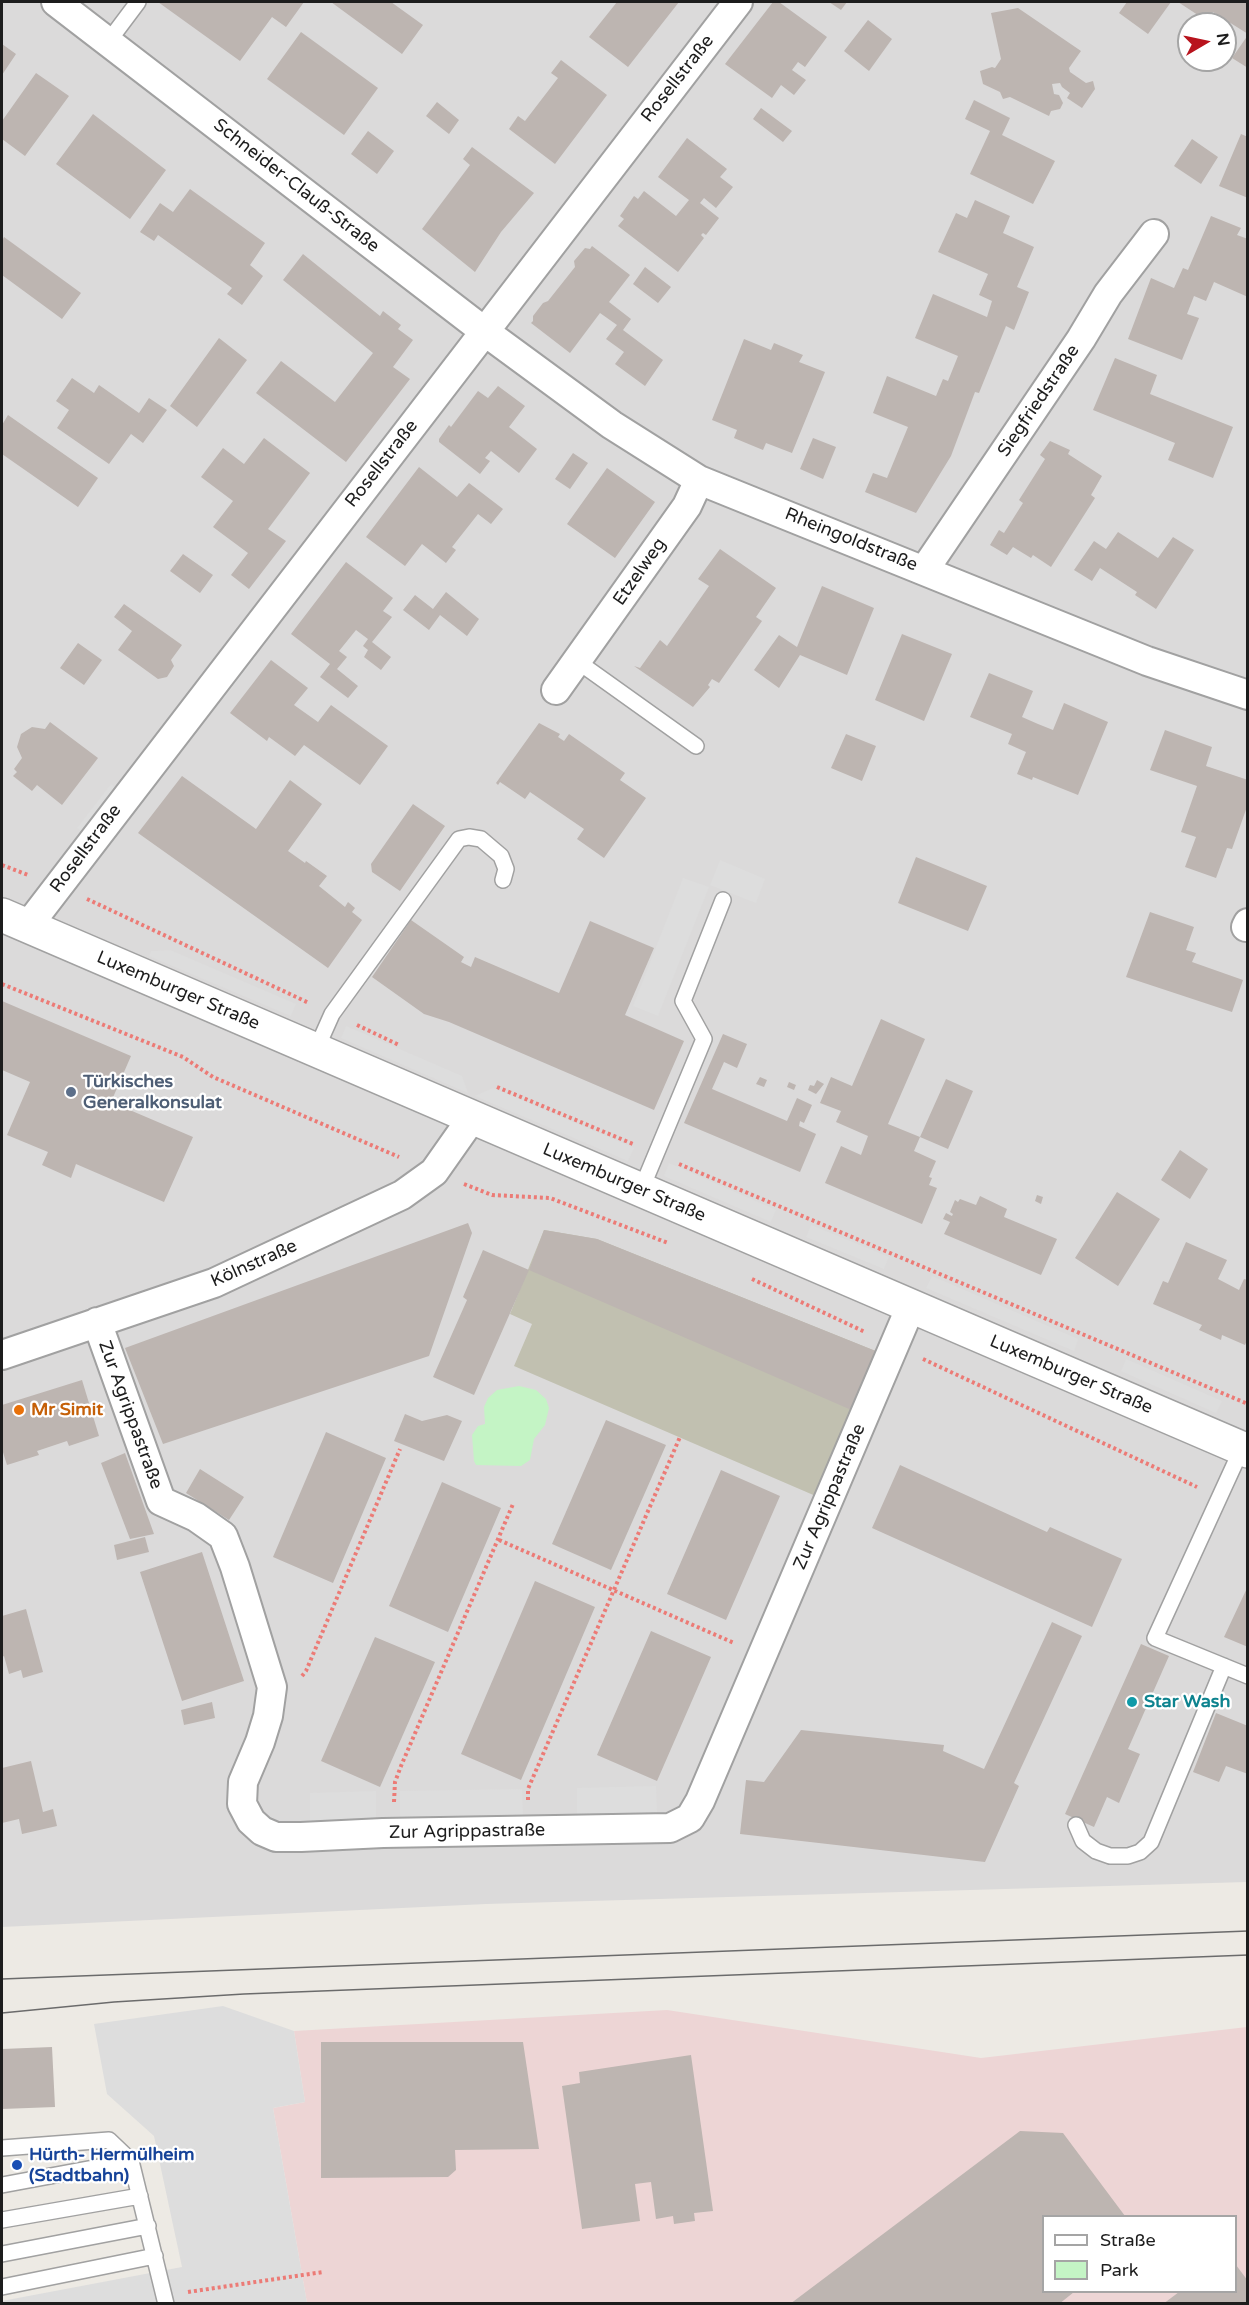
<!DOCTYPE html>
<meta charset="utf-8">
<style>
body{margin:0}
#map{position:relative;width:1249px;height:2305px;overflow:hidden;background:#edeae4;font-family:"Varela Round",sans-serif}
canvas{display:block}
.frame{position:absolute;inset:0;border:3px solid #1d1d1d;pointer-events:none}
.legend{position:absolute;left:1042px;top:2215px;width:195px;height:78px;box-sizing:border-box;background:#fff;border:2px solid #a5a5a5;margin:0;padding:8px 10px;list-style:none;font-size:18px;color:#1d1d1d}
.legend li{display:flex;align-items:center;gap:12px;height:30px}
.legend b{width:30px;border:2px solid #a5a5a5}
.north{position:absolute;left:1177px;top:12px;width:60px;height:60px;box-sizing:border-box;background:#fff;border:2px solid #a5a5a5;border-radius:50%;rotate:81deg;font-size:16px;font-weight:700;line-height:24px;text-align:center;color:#1d1d1d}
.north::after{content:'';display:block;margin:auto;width:21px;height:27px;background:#b8131d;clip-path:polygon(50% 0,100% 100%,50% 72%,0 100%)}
</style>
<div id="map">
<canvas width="1249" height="2305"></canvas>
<div class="frame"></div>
<ul class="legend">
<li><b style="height:8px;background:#fff"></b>Straße</li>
<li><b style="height:16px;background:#c4f4c5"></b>Park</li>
</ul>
<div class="north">N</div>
</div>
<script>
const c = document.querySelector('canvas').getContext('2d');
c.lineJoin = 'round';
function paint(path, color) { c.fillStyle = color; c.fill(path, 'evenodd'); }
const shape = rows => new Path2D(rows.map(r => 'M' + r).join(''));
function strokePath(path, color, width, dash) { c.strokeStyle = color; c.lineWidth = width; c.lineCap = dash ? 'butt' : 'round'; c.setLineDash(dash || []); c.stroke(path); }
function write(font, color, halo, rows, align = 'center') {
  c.font = font + ' "Varela Round",sans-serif'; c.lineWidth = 4.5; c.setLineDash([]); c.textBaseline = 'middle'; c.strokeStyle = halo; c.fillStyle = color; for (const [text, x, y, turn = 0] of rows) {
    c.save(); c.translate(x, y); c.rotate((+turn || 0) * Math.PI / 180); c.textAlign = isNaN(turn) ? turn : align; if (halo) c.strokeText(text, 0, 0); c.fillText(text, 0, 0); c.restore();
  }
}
paint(shape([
 [2,2,1247,2,1247,1882,486,1904,2,1927],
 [1189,24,1225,24,1225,60,1189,60]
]), '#dbdada');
paint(shape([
 [667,2010,981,2058,1247,2027,1247,2303,307,2303,273,2108,305,2102,294,2031],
 [1044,2216,1236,2216,1236,2292,1044,2292]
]), '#edd5d5');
paint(shape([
 [544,1230,597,1239,883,1354,818,1497,514,1366,532,1324,510,1314]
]), '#c1c0b0');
paint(shape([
 [519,1386,536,1390,546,1399,549,1408,545,1425,534,1439,530,1460,521,1466,476,1465,474,1461,472,1435,478,1426,485,1424,484,1407,488,1398,497,1390]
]), '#c4f4c5');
paint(shape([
 [247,650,256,657,223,700,214,693],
 [111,784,120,791,86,835,77,828],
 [720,860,765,879,756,903,710,885],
 [683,878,709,887,658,1016,633,1006],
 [170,950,296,1004,291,1016,149,956,151,951],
 [346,1026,462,1076,468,1093,341,1038],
 [493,1088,634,1148,628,1161,475,1096],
 [669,1163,776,1210,771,1222,664,1176],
 [811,1225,889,1257,884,1269,806,1237],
 [932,1276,1078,1339,1074,1351,926,1288],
 [1126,1359,1222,1401,1216,1413,1121,1371],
 [656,1786,657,1814,577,1816,577,1788],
 [522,1789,523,1816,400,1818,400,1791],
 [376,1791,376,1818,310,1821,310,1793],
 [223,2006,294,2031,305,2102,273,2108,307,2303,2,2304,2,2301,182,2267,154,2136,107,2094,94,2024]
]), '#ddd');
paint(shape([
 [158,2,304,2,286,27,272,17,240,61],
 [331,2,391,2,423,25,402,54],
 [617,2,679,2,628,67,589,37],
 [773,2,779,2,827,37,805,67,798,62,792,70,806,80,794,95,781,85,772,98,725,64],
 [829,2,847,2,841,10],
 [1127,2,1171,2,1148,34,1119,13],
 [1178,2,1248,2,1248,34,1213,12,1207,21],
 [1018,8,1081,51,1069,68,1070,72,1086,83,1093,81,1095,89,1082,108,1067,98,1070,93,1062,87,1060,83,1052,84,1054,94,1059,95,1063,103,1060,109,1051,111,1049,116,1010,97,1003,99,1000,92,983,84,980,71,992,67,995,68,1001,59,991,13],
 [868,20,892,39,869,71,844,51],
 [301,32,378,88,344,135,267,79],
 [1248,35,1248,68,1232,58],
 [2,44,16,54,2,75],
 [561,60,607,95,555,164,509,129,518,116,525,121,558,78,551,73],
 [36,73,69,96,25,156,2,139,2,121],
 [974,100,1010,118,1002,135,1055,161,1033,204,970,174,990,131,965,119],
 [437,102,459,120,449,134,426,116],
 [761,108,792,131,783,142,753,119],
 [93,114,166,170,130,219,56,164],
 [368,131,394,151,377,174,351,154],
 [1241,134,1248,137,1248,198,1219,186],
 [687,138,727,169,720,177,733,187,716,208,704,198,700,203,719,218,706,235,703,233,701,235,704,238,678,272,618,226,624,219,620,216,634,196,638,199,644,191,676,216,689,200,658,177],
 [1192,139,1218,157,1201,184,1174,166],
 [472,147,534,193,501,232,475,272,422,229,470,165,463,159],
 [190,189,265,243,250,265,263,276,242,305,227,294,232,288,158,235,154,241,140,232,160,203,173,212],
 [975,200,1010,216,1003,233,1034,247,1017,287,1029,292,1014,330,1006,326,979,393,975,392,951,456,916,513,865,492,873,473,887,478,908,427,873,413,887,376,936,396,943,379,948,381,958,356,915,338,933,294,987,317,992,301,979,295,988,274,938,252,956,213,967,218],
 [1211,216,1241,228,1237,235,1248,239,1248,297,1214,282,1206,301,1194,296,1187,314,1199,318,1182,360,1128,339,1151,278,1174,288,1183,268,1188,270],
 [4,237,81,293,62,319,2,275,2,241],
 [592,246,630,275,609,302,631,319,623,330,663,360,645,386,615,364,624,352,606,339,617,325,600,313,570,353,531,323,533,321,533,316,543,303,548,301,575,267,574,261,585,248,590,249],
 [303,254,380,316,383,311,401,325,398,329,413,340,393,367,410,379,346,462,256,393,281,361,335,402,373,353,283,280],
 [645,267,671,287,658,303,633,284],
 [219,338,247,360,197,427,170,406],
 [744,339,771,350,774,343,803,355,799,362,825,372,792,453,766,443,763,450,734,438,737,430,712,420],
 [1115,358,1157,375,1150,394,1233,427,1213,478,1168,460,1175,443,1093,410],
 [72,378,94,393,99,385,139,413,149,398,167,410,143,443,131,434,109,464,57,428,69,410,56,401],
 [498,386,525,406,509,427,537,449,519,473,491,451,485,458,490,461,480,474,439,442,439,439,449,425,451,427,478,391,488,398],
 [8,415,98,478,78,507,2,454,2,425],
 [264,438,310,473,268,529,286,541,249,589,231,575,248,553,213,527,233,501,201,477,223,448,244,464],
 [813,438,836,447,823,479,800,469],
 [1050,441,1070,450,1068,454,1102,476,1091,495,1095,498,1051,567,1033,555,1031,558,1013,547,1007,555,990,545,999,530,1004,533,1023,503,1019,500,1045,459,1040,455],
 [573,453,588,463,570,489,555,479],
 [419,467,457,497,469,483,503,509,491,524,478,514,452,547,456,550,446,563,422,544,405,566,366,537],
 [607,468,655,502,615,558,567,524],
 [1118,532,1158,558,1173,537,1194,550,1156,609,1135,595,1137,592,1100,568,1092,581,1074,570,1094,541,1106,549],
 [720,549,776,588,756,617,762,621,719,683,712,679,708,685,710,687,693,707,634,666,640,668,660,640,667,646,709,586,698,579],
 [183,554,213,575,200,593,170,571],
 [346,562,393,598,383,611,392,617,372,642,391,657,381,670,364,657,368,650,363,646,368,639,356,630,339,651,347,657,337,669,358,686,348,698,320,677,330,664,291,634],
 [822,586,874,608,847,675,800,655,779,688,754,670,779,635,797,647],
 [446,592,479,619,467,636,440,615,429,630,403,610,415,595,433,609],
 [124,604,182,645,171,660,174,666,167,677,158,679,118,650,132,631,114,617],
 [902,634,952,654,924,721,875,700],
 [78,643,102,660,84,685,60,668],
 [271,660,308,688,294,705,318,722,331,705,388,746,360,785,304,745,295,756,269,737,267,741,230,713],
 [989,673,1033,691,1022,717,1038,724,1053,730,1064,703,1108,722,1078,795,1033,777,1032,780,1017,774,1026,752,1008,744,1012,734,970,717],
 [50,722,98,758,62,805,37,785,32,791,13,776,17,772,14,769,22,758,17,747,21,734,32,727,45,729],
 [539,723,560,734,558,737,564,741,569,734,625,773,620,780,646,798,604,858,577,839,584,829,530,792,525,799,500,782,498,785,496,783],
 [1165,730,1212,747,1206,766,1248,780,1248,804,1232,849,1227,848,1216,878,1185,867,1196,837,1181,832,1197,786,1150,770],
 [846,734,876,746,862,781,831,768],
 [182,776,256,829,290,780,322,804,288,851,305,863,306,861,327,876,319,886,345,907,348,902,355,908,352,912,362,920,328,968,138,833],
 [413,804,445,826,400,891,372,872,371,864],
 [916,857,987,886,968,931,898,903],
 [1150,912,1194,927,1186,950,1196,953,1192,962,1243,980,1232,1012,1126,977],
 [411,920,464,957,461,962,471,967,475,957,559,993,590,921,654,948,625,1015,684,1041,654,1110,449,1022,424,1014,372,977],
 [2,1001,131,1056,111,1102,193,1137,164,1202,76,1164,71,1178,42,1165,48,1152,7,1135,30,1082,2,1070],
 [881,1019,925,1039,888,1124,920,1137,914,1151,936,1161,929,1177,932,1178,929,1185,937,1188,922,1224,825,1183,841,1146,861,1155,868,1136,836,1122,841,1111,820,1103,831,1077,852,1086],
 [723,1034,747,1044,737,1068,724,1062,712,1089,787,1121,797,1098,812,1105,804,1123,800,1121,799,1126,816,1134,800,1172,684,1123],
 [760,1077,767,1080,764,1087,756,1084],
 [946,1079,973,1091,948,1149,920,1137],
 [817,1080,824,1084,816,1094,808,1090,810,1085,814,1086],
 [789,1082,796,1085,794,1090,787,1087],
 [1180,1150,1208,1169,1190,1199,1161,1180],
 [1117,1192,1160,1219,1118,1286,1075,1258],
 [1037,1195,1043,1197,1041,1204,1035,1201],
 [980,1196,1007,1209,1004,1217,1057,1239,1041,1275,944,1234,950,1222,943,1219,946,1213,952,1216,953,1214,950,1212,955,1200,958,1202,960,1199,976,1205],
 [468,1223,472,1233,429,1356,163,1444,125,1348],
 [544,1230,597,1239,883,1354,856,1412,529,1270],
 [1186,1242,1227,1260,1218,1279,1239,1290,1244,1279,1248,1280,1248,1338,1245,1345,1222,1335,1221,1340,1199,1330,1202,1325,1153,1304,1163,1281,1168,1283],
 [483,1250,529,1270,474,1395,433,1377,467,1300,463,1297],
 [82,1380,99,1436,69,1446,67,1441,37,1451,39,1455,7,1465,2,1449,2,1405],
 [405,1414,422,1421,447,1415,462,1421,444,1461,394,1441],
 [606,1420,666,1445,611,1570,552,1544],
 [326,1432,386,1458,333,1583,273,1557],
 [125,1453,154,1534,130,1539,101,1463],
 [900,1465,1047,1532,1050,1527,1122,1559,1092,1627,872,1528],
 [200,1469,244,1497,229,1520,186,1493],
 [721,1470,780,1496,726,1620,667,1594],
 [442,1482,501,1508,448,1632,389,1606],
 [145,1537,149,1552,117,1560,114,1545],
 [202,1552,244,1681,182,1701,140,1572],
 [535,1581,595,1607,521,1780,461,1754],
 [1248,1586,1248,1647,1224,1637],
 [26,1609,43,1672,23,1678,21,1670,9,1674,4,1656,2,1657,2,1616],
 [1052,1622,1082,1636,1014,1783,1019,1786,985,1862,740,1834,746,1780,764,1782,801,1730,944,1745,943,1751,984,1769],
 [651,1631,711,1657,657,1781,597,1755],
 [375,1637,435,1662,380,1787,321,1761],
 [1141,1644,1169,1656,1128,1749,1140,1754,1119,1803,1107,1797,1094,1827,1065,1814],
 [212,1702,215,1718,184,1725,181,1710],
 [1216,1713,1248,1726,1248,1774,1226,1766,1219,1782,1193,1772],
 [31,1761,43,1812,53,1809,57,1826,22,1834,19,1819,2,1823,2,1768],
 [321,2042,523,2042,539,2149,455,2150,456,2170,448,2177,321,2178],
 [52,2047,55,2107,2,2109,2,2049],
 [691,2055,713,2211,694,2213,695,2221,674,2224,673,2216,656,2219,651,2182,635,2184,640,2221,582,2229,562,2086,580,2083,579,2072],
 [1020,2131,1063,2133,1125,2216,1044,2216,1044,2292,1074,2292,1059,2304,790,2304],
 [1236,2265,1248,2281,1248,2304,1163,2304,1179,2292,1236,2292]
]), '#bdb5b1');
const service = shape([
 [108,42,138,2],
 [577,661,696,746],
 [316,1050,332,1014,459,839,469,837,481,839,501,856,506,869,503,880],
 [641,1190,704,1039,683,1001,723,900],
 [1242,1448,1155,1638,1248,1676],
 [1076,1825,1083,1841,1096,1851,1110,1856,1128,1856,1140,1852,1151,1842,1224,1666],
 [2,2148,109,2140,131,2161,166,2304],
 [2,2185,131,2161],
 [2,2220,140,2196],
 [2,2254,148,2226],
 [2,2287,155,2256]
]);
const minor = shape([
 [56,2,484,331,612,425,699,480,1147,661,1248,695],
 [925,569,1081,339,1108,294,1154,234],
 [556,690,687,506,699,480],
 [27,927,738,2],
 [1246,927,1248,923],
 [97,1322,161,1501,196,1517,223,1536,235,1567,272,1687,268,1716,260,1742,243,1782,242,1804,251,1821,262,1831,276,1837,301,1837,383,1833,670,1828,690,1818,700,1801,911,1306],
 [2,1355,214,1283,402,1195,434,1172,472,1118]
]);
const tertiary = shape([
 [2,915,1248,1451]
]);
strokePath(service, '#a1a1a1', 18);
strokePath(minor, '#a1a1a1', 32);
strokePath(tertiary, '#a1a1a1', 36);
strokePath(shape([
 [2,865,28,875],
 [87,899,309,1003],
 [2,984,183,1057,213,1077,399,1157],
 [357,1025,399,1045],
 [497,1087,633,1144],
 [679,1164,1248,1404],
 [464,1184,492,1195,550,1198,668,1243],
 [752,1279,865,1332],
 [923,1359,1197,1487],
 [499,1540,734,1643],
 [302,1676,306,1671,400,1449],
 [528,1800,528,1789,680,1437],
 [394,1802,395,1782,401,1766,513,1504],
 [188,2292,323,2272]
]), '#ec7b76', 4, [3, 3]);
strokePath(service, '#fff', 15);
strokePath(minor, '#fff', 28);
strokePath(tertiary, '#fff', 33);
strokePath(shape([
 [2,1979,1248,1931],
 [2,2013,114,2002,244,1994,1248,1955]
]), '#6b6b6b', 1.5);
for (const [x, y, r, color] of [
 [71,1092,6,"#5c6f8a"],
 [19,1410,6,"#e8710a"],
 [1132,1702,6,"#0f9aa8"],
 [17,2165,6,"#1a4fb4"]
]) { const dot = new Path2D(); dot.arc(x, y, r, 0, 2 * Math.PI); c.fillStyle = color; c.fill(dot); strokePath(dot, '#fff', 2); }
write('18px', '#1d1d1d', '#fff', [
 ["Rosellstraße",678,79,-52],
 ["Schneider-Clauß-Straße",296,186,38],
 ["Siegfriedstraße",1039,401,-56],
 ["Rosellstraße",382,464,-52],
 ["Rheingoldstraße",851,540,22],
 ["Etzelweg",640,572,-55],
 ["Rosellstraße",86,849,-53],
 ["Luxemburger Straße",178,991,23],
 ["Luxemburger Straße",624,1183,23],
 ["Kölnstraße",254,1264,-24],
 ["Luxemburger Straße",1071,1375,23],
 ["Zur Agrippastraße",130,1415,70],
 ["Zur Agrippastraße",830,1497,-67],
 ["Zur Agrippastraße",467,1832,-1]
]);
write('bold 18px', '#4e5e75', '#fff', [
 ["Türkisches",83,1082],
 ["Generalkonsulat",83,1103]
], 'left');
write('bold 18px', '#c56008', '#fff', [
 ["Mr Simit",31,1410]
], 'left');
write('bold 18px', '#0d838f', '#fff', [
 ["Star Wash",1144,1702]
], 'left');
write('bold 18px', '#164399', '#fff', [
 ["Hürth- Hermülheim",29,2155],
 ["(Stadtbahn)",29,2176]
], 'left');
</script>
